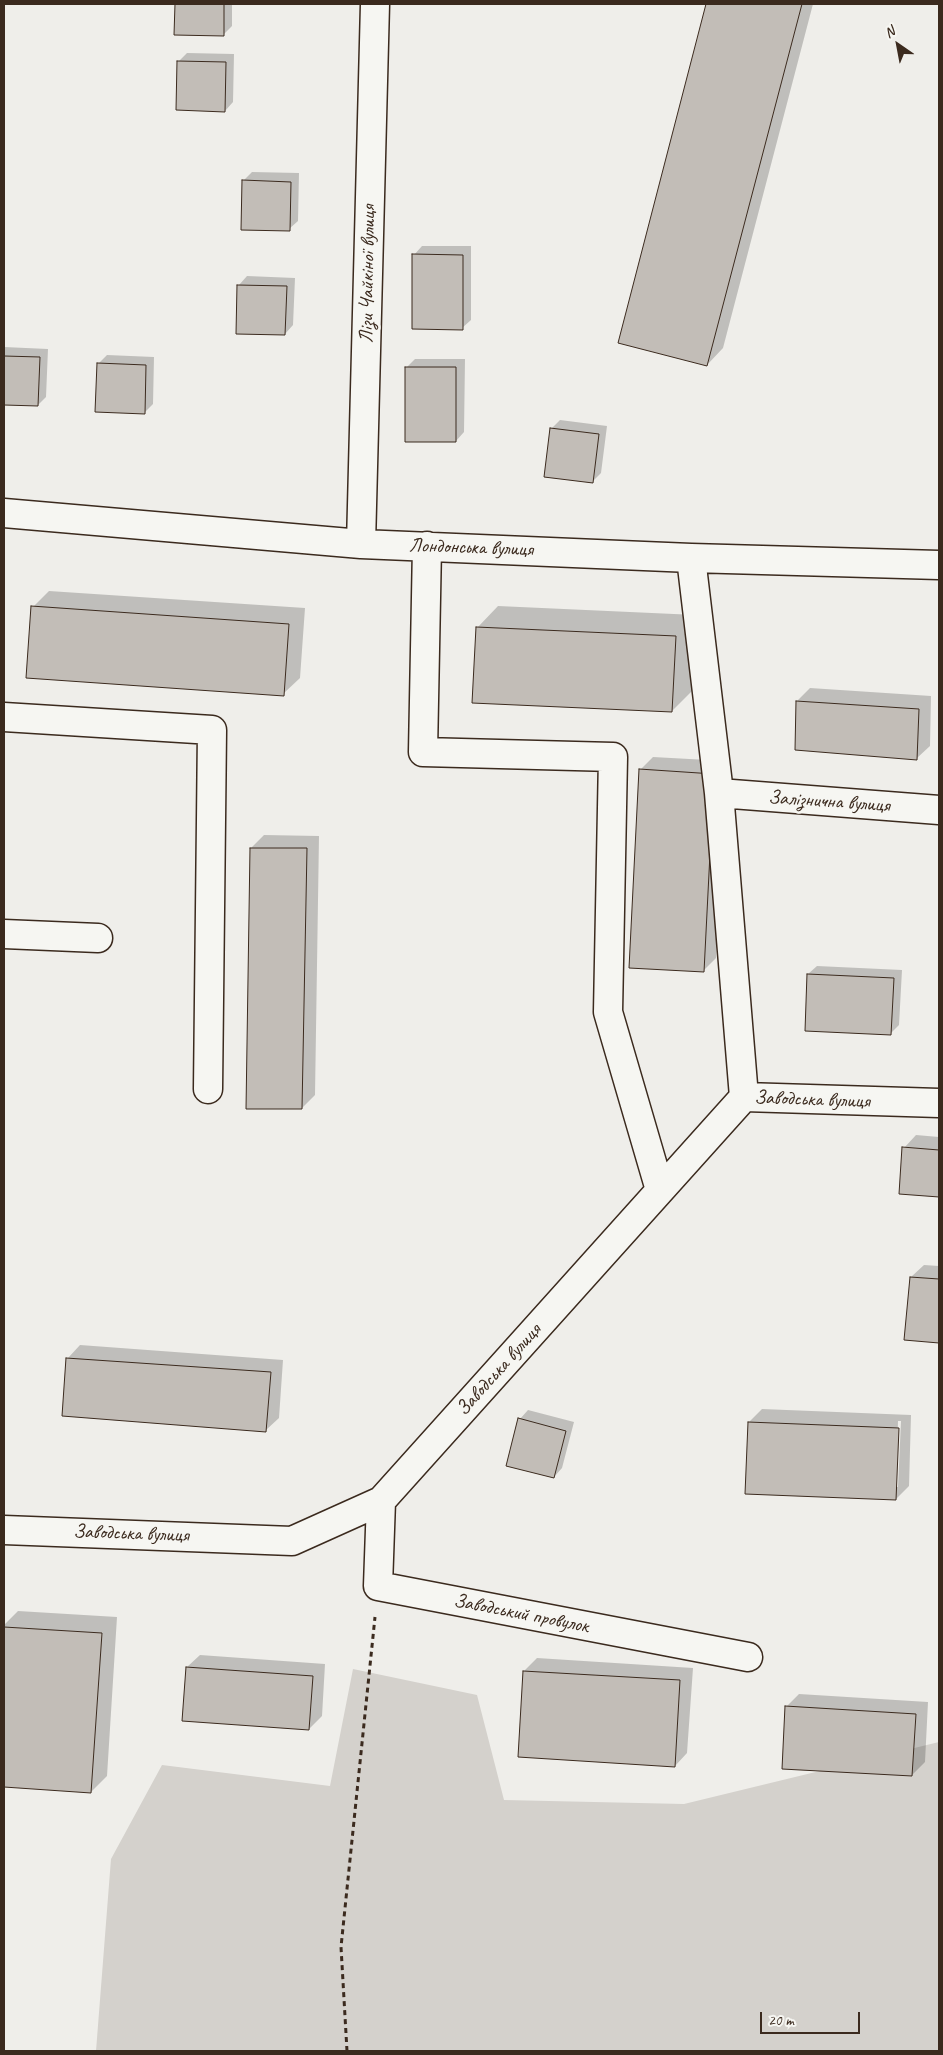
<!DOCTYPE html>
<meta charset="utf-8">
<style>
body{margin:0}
#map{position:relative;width:943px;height:2055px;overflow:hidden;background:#efeeea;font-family:Caveat,sans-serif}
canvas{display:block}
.frame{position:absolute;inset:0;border:5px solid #3b2a1e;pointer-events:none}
.north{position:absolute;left:873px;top:20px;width:50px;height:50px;-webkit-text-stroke:4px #f6f6f2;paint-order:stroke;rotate:327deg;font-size:14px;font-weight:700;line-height:20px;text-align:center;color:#3b2a1e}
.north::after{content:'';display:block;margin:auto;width:18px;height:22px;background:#3b2a1e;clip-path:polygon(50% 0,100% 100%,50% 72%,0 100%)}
.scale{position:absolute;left:760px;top:2012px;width:100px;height:22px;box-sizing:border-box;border:2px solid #3b2a1e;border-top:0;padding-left:6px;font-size:15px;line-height:18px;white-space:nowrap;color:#3b2a1e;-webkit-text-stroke:4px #f6f6f2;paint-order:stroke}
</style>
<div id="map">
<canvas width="943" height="2055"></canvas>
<div class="frame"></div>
<div class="north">N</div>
<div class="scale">20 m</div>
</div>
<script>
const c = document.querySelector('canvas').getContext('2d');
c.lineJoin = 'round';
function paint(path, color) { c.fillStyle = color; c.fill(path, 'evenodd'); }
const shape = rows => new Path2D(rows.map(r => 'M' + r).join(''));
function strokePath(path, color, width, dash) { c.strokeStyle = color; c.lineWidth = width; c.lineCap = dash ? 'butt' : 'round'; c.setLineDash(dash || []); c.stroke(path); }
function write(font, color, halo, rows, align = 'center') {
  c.font = font + ' Caveat,sans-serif'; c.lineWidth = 5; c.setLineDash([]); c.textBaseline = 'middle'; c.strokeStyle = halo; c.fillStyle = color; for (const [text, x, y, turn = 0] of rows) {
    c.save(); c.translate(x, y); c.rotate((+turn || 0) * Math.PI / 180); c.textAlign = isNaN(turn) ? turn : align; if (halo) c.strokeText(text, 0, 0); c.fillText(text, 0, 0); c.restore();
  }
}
paint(shape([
 [353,1669,477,1695,504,1800,684,1804,939,1742,939,2051,96,2051,111,1859,162,1765,330,1786]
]), '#d4d1cc');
paint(shape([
 [176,4,232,4,232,26,223,35,175,34],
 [707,4,813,4,723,348,707,365,619,342],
 [187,53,234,54,233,102,225,111,178,62],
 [252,172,299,173,298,221,289,229,243,181],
 [422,246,471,246,471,320,462,328,414,255],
 [247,276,295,278,293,325,285,334,239,285],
 [4,347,48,349,46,397,38,405,4,404],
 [107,355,154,357,153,404,144,413,98,364],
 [415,359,465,359,464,432,456,441,407,367],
 [560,420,607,426,601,473,592,482,551,429],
 [49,591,305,608,300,678,283,694,33,607],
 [498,606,696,615,693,690,672,711,477,628],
 [810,688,931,696,930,746,917,758,797,701],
 [653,757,726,761,716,958,704,970,640,770],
 [264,835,319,836,315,1095,302,1108,251,848],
 [817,966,902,970,899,1025,891,1033,808,974],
 [916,1135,939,1137,939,1195,901,1192,904,1148],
 [924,1265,939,1266,939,1342,906,1339,911,1277],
 [80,1345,283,1360,279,1418,266,1430,68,1358],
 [762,1409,911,1415,909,1486,896,1499,749,1422],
 [898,1421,901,1421,898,1487,896,1487],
 [528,1410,574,1422,562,1468,554,1477,520,1419],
 [18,1611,117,1617,107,1776,91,1792,4,1786,4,1625],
 [200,1655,325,1664,322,1716,309,1729,187,1667],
 [537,1658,693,1668,687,1753,675,1766,524,1671],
 [799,1694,928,1702,925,1762,912,1775,786,1707]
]), '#0003');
const building = shape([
 [175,4,224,4,224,36,174,35,175,4],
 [706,4,802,4,707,366,618,343,706,4],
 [177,61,226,62,225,112,176,110,177,61],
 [242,180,291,182,290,231,241,230,242,180],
 [412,254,463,255,463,330,412,329,412,254],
 [237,285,287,286,285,335,236,334,237,285],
 [4,356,40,357,38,406,4,405,4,356],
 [97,363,146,365,145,414,95,412,97,363],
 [405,367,456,367,456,442,405,442,405,367],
 [550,428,599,434,593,483,544,477,550,428],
 [31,606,289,624,284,696,26,678,31,606],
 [476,627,676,636,672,712,472,703,476,627],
 [796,701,919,709,917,760,795,750,796,701],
 [639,769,714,774,704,972,629,968,639,769],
 [250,848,307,848,302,1109,246,1109,250,848],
 [807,974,894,978,891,1035,805,1031,807,974],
 [902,1147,939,1150,939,1197,899,1194,902,1147],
 [910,1277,939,1279,939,1343,904,1340,910,1277],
 [66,1358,271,1372,266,1432,62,1416,66,1358],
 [518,1418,566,1431,554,1478,506,1466,518,1418],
 [748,1422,899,1428,896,1500,745,1494,748,1422],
 [4,1627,102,1633,91,1793,4,1787,4,1627],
 [186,1667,313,1676,309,1730,182,1721,186,1667],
 [523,1671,680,1680,675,1767,518,1757,523,1671],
 [785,1706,916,1714,912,1776,782,1769,785,1706]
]);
paint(building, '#c2bdb7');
strokePath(building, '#3b2a1e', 1);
const minor = shape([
 [4,513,361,544,691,558,939,565],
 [361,544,375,4],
 [427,546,423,752,613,757,608,1012,660,1190],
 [691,558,719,793,744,1097],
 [4,717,212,730,208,1089],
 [719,793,939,810],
 [4,934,98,938],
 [381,1501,378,1586,748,1657],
 [4,1530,292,1541,381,1501,744,1097,939,1103]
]);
strokePath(minor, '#3b2a1e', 31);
strokePath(shape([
 [347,2051,341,1947,375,1617]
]), '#3b2a1e', 3, [5, 4]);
strokePath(minor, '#f6f6f2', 28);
write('20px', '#3b2a1e', '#f6f6f2', [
 ["Лізи Чайкіної вулиця",368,274,-89],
 ["Лондонська вулиця",471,548,2],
 ["Залізнична вулиця",829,802,4],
 ["Заводська вулиця",812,1100,2],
 ["Заводська вулиця",499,1370,-48],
 ["Заводська вулиця",131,1534,2],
 ["Заводський провулок",521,1614,11]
]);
</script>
